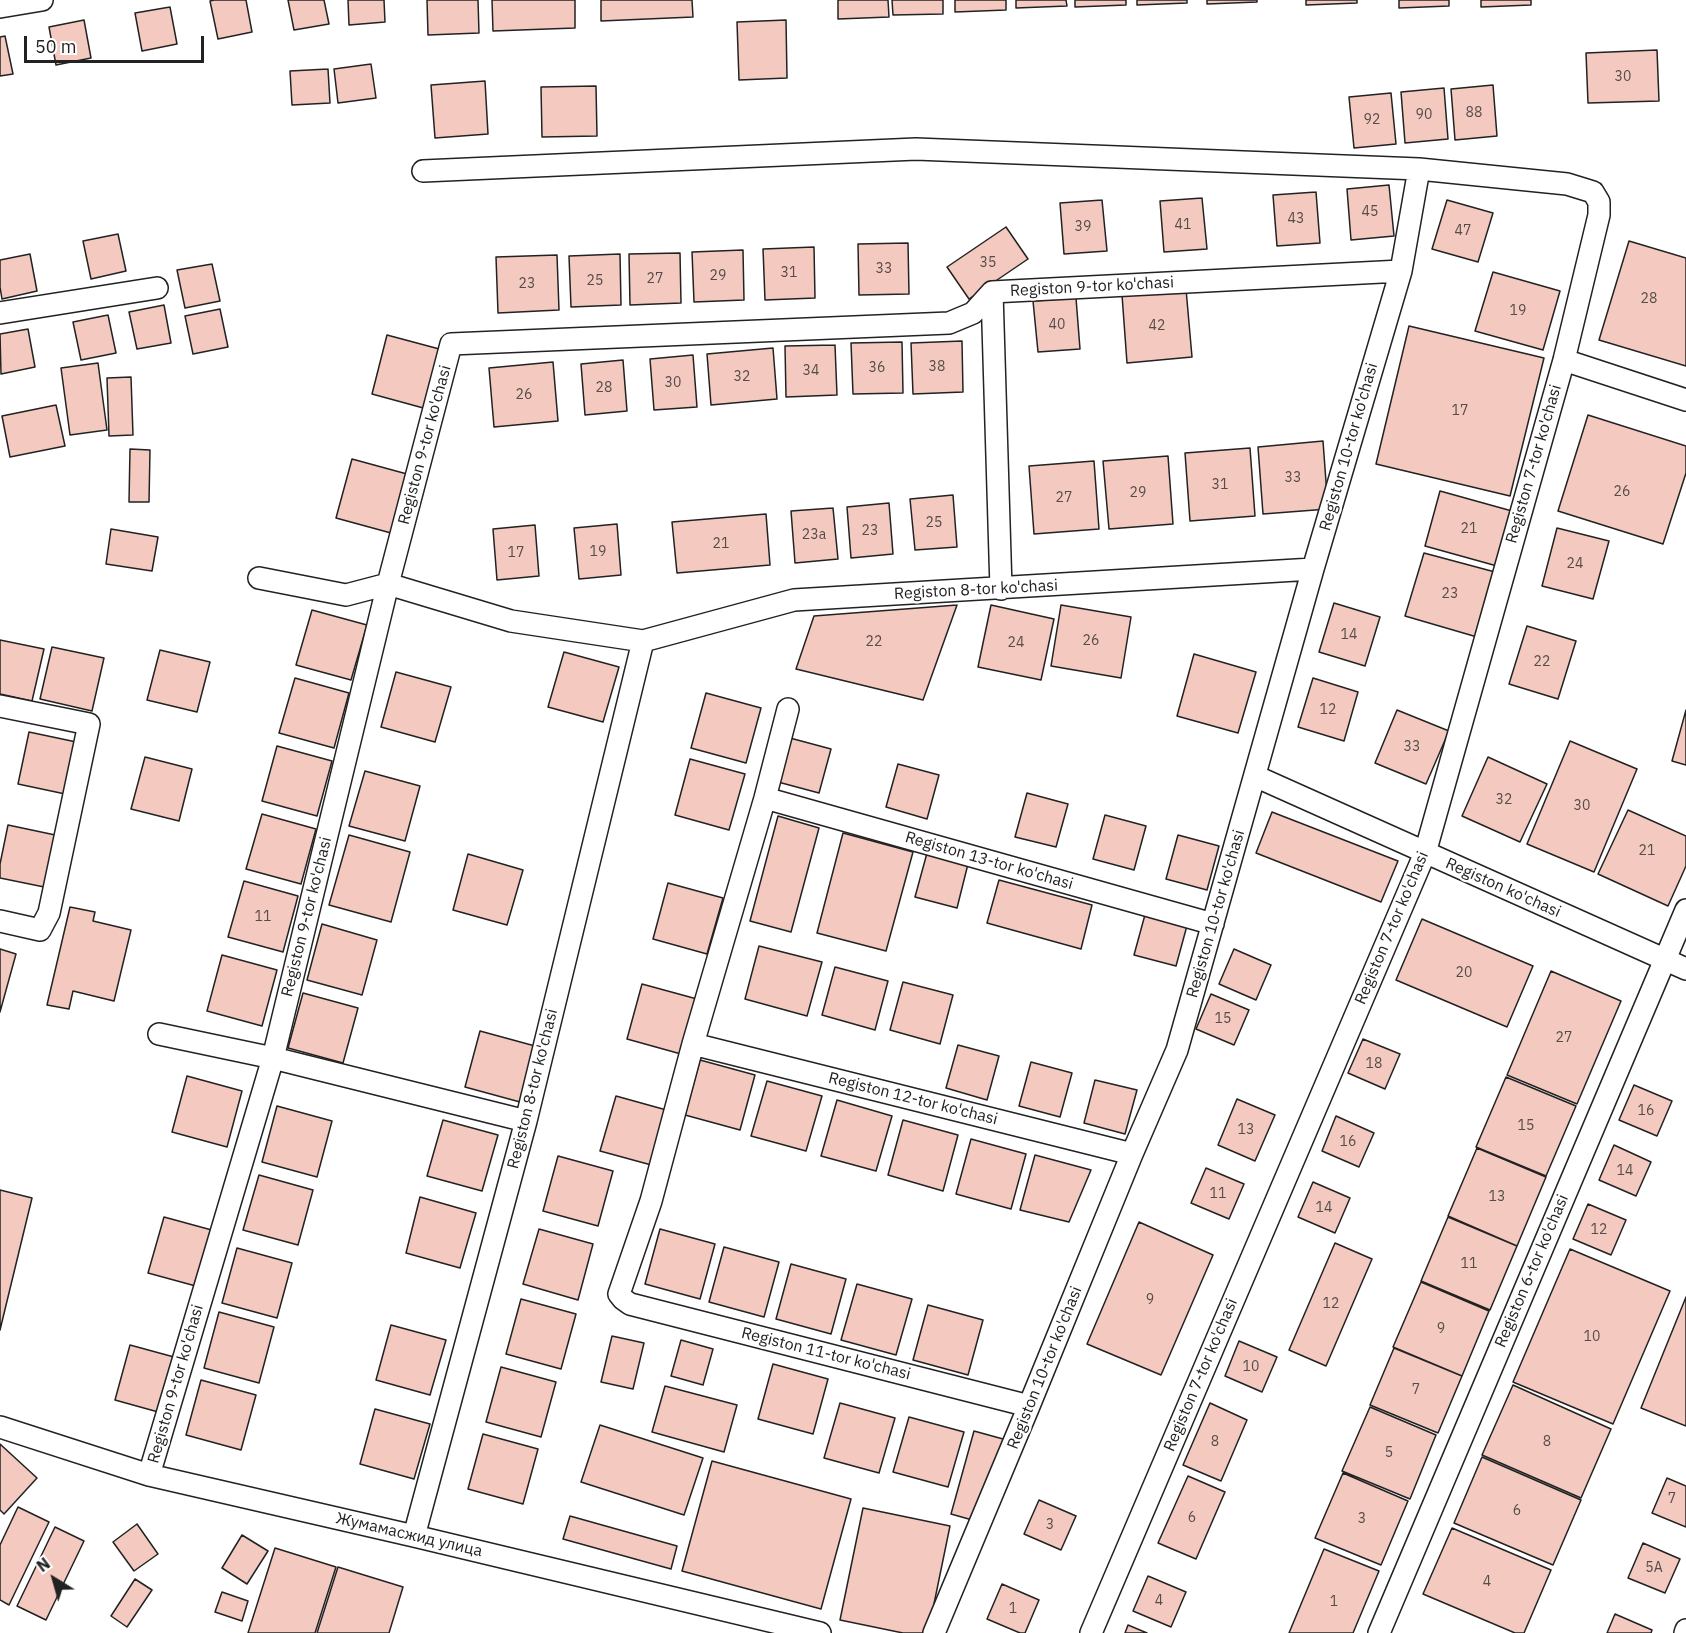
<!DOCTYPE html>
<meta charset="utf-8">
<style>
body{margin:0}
#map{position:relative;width:1686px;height:1633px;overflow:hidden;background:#fff;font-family:"IBM Plex Sans",sans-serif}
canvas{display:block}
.north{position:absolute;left:24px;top:1549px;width:60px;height:60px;-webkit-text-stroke:4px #fff;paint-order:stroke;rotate:323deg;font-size:16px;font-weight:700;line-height:24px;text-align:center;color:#222}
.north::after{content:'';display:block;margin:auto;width:21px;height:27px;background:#222;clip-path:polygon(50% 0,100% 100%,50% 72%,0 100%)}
.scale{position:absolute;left:24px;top:36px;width:180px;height:27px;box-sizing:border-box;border:3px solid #222;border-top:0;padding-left:8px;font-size:18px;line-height:21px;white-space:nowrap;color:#222;-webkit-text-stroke:4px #fff;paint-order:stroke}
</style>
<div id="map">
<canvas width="1686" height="1633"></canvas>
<div class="north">N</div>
<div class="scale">50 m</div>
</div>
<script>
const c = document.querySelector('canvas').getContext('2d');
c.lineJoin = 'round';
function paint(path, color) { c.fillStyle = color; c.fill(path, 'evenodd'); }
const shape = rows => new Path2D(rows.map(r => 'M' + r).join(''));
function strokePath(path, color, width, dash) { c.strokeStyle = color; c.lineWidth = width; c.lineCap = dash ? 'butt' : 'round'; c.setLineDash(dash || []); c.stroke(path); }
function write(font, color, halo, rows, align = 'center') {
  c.font = font + ' "IBM Plex Sans",sans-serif'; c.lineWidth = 4.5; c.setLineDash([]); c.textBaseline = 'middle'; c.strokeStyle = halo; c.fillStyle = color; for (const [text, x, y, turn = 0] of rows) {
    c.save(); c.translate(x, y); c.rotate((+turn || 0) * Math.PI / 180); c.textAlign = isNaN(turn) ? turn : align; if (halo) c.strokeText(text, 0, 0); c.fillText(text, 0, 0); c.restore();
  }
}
const building = shape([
 [214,0,246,0,252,32,218,39,210,1,214,0],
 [288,0,324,0,329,24,294,30,288,0],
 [348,0,384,0,385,22,349,25,348,0],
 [427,0,478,0,479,33,428,35,427,0],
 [492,0,575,0,575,28,493,31,492,0],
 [601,0,692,0,693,17,601,21,601,0],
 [838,0,888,0,889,17,838,19,838,0],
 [892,0,943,0,943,14,893,15,892,0],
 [955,0,1006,0,1006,10,955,12,955,0],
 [1016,0,1066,0,1067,6,1016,8,1016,0],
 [1075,0,1126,0,1126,5,1075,7,1075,0],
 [1137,0,1187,0,1187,3,1137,5,1137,0],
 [1207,0,1257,0,1257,2,1207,4,1207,0],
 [1306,0,1357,0,1357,3,1306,5,1306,0],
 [1399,0,1449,0,1449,6,1399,8,1399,0],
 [1481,0,1531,0,1531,5,1481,7,1481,0],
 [170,7,177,44,142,51,135,13,170,7],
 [84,20,91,58,56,65,49,27,84,20],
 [786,20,787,78,739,80,737,22,786,20],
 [5,36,13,74,0,76,0,37,5,36],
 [1657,50,1659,101,1588,103,1586,53,1657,50],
 [371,64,376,98,338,103,334,69,371,64],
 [328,69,330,103,292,105,290,71,328,69],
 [485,81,488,134,435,138,431,85,485,81],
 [1493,85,1497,136,1455,140,1451,89,1493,85],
 [596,86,597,136,542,137,541,87,596,86],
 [1444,88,1448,139,1405,143,1401,92,1444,88],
 [1391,93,1396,144,1354,148,1349,97,1391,93],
 [1389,185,1394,236,1351,240,1347,189,1389,185],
 [1316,192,1320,243,1277,246,1273,195,1316,192],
 [1202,198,1207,249,1164,252,1160,201,1202,198],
 [1102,200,1107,251,1064,254,1060,203,1102,200],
 [1447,200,1493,213,1478,262,1432,249,1447,200],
 [1006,227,1028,259,969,299,947,267,1006,227],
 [118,234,126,271,91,279,83,241,118,234],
 [1629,241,1686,258,1686,366,1599,340,1629,241],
 [908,243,909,294,859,295,858,244,908,243],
 [814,247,815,298,765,300,763,249,814,247],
 [743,250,744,300,694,302,692,252,743,250],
 [680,253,681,303,630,305,629,254,680,253],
 [30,254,37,291,2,299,0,287,0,260,30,254],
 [620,254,621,305,571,307,569,256,620,254],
 [557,255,559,310,498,313,496,257,557,255],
 [212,264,220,301,185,308,177,270,212,264],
 [1493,272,1560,291,1543,350,1475,331,1493,272],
 [1186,289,1192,357,1127,363,1122,295,1186,289],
 [1076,298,1080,349,1038,352,1033,301,1076,298],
 [164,305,171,343,137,349,129,312,164,305],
 [220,309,228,347,193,354,185,316,220,309],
 [108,315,116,353,81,360,73,322,108,315],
 [1409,326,1544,358,1510,496,1376,464,1409,326],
 [28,329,35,367,1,374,0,334,28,329],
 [387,335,443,350,427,409,372,394,387,335],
 [962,341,963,392,913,394,911,343,962,341],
 [902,342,903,393,853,394,851,343,902,342],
 [835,345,837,395,786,397,785,346,835,345],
 [773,348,777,399,711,405,707,354,773,348],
 [693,355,697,407,654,410,650,359,693,355],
 [623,360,627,411,585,415,581,364,623,360],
 [553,362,558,421,494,427,489,368,553,362],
 [98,363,107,430,70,435,61,368,98,363],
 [131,377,133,435,109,436,107,378,131,377],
 [56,405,65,446,10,457,2,416,56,405],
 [1588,415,1686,446,1686,473,1663,544,1558,511,1588,415],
 [1323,441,1328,509,1263,514,1258,447,1323,441],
 [1250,448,1255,516,1190,521,1185,453,1250,448],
 [130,449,150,450,149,502,129,502,130,449],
 [1168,456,1173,524,1109,529,1103,461,1168,456],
 [352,459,407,474,391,533,336,518,352,459],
 [1094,461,1099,529,1034,534,1029,466,1094,461],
 [1440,491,1512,511,1497,566,1425,546,1440,491],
 [953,495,957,547,915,550,910,499,953,495],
 [889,503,893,554,851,558,847,507,889,503],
 [833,508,838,559,795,563,791,511,833,508],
 [766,514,770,565,677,573,672,522,766,514],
 [617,524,621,575,579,579,574,528,617,524],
 [535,525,539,576,497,580,493,529,535,525],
 [1557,528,1609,541,1593,599,1542,586,1557,528],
 [111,529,158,537,152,571,106,564,111,529],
 [1424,553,1495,572,1477,637,1405,616,1424,553],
 [1334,603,1380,617,1365,666,1319,652,1334,603],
 [957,605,923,700,796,669,814,616,957,605],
 [991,605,1054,619,1041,680,978,667,991,605],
 [1061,605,1131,617,1121,678,1051,666,1061,605],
 [312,610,367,625,351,680,296,665,312,610],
 [1527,626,1576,641,1558,699,1509,684,1527,626],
 [0,640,44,649,32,701,0,694,0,640],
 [52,647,104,658,92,711,40,699,52,647],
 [160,650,210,662,197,712,147,700,160,650],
 [564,652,619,667,603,722,548,707,564,652],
 [1194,654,1256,672,1238,733,1177,716,1194,654],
 [396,672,451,687,435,742,381,727,396,672],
 [295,678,349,693,334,748,279,733,295,678],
 [1313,678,1358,692,1344,741,1298,727,1313,678],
 [706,693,761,708,746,763,691,748,706,693],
 [1397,710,1449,731,1426,784,1375,763,1397,710],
 [1686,710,1686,765,1672,761,1686,710],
 [29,732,81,743,70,795,18,784,29,732],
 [790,738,831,749,819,793,778,782,790,738],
 [1570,741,1637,769,1594,872,1527,844,1570,741],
 [277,746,332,761,317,816,262,801,277,746],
 [145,757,192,769,179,821,131,809,145,757],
 [1488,757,1547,784,1520,842,1462,816,1488,757],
 [690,759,745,774,729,830,675,815,690,759],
 [898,764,939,775,927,819,886,807,898,764],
 [365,771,420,786,405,841,349,826,365,771],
 [1027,793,1068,804,1056,847,1015,837,1027,793],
 [1628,810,1686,836,1686,866,1668,906,1598,874,1628,810],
 [1272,812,1398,861,1381,902,1256,853,1272,812],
 [262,814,316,829,301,884,246,869,262,814],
 [1105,815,1146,826,1134,870,1093,859,1105,815],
 [778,816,819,828,791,932,750,921,778,816],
 [8,825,60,836,49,888,0,878,0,864,8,825],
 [843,833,913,852,886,951,817,933,843,833],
 [349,835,410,852,391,922,329,905,349,835],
 [1178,835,1219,846,1207,890,1166,879,1178,835],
 [927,853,968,864,957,908,915,897,927,853],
 [468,854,523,870,507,925,453,910,468,854],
 [999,880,1092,905,1081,949,987,923,999,880],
 [244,881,298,896,283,952,228,937,244,881],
 [668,883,723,898,707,954,653,939,668,883],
 [70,907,95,912,93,921,131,930,114,1001,73,991,69,1009,47,1005,70,907],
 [1146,911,1188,922,1176,966,1134,955,1146,911],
 [1422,919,1533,966,1507,1027,1396,980,1422,919],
 [322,924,377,940,362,995,307,980,322,924],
 [759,946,822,962,807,1016,745,999,759,946],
 [0,949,16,954,0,1012,0,949],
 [1234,949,1271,965,1256,1000,1219,984,1234,949],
 [222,955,277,970,262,1026,207,1011,222,955],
 [835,967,888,981,875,1030,822,1015,835,967],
 [1551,971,1621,1001,1577,1104,1507,1075,1551,971],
 [903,982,953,995,940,1044,890,1030,903,982],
 [642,984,697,999,681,1054,627,1039,642,984],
 [303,993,358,1008,343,1063,288,1048,303,993],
 [1211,994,1249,1010,1234,1045,1196,1029,1211,994],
 [480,1031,535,1046,520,1102,465,1087,480,1031],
 [1363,1039,1400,1054,1385,1089,1348,1073,1363,1039],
 [958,1045,999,1056,987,1100,946,1088,958,1045],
 [700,1060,755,1075,740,1130,685,1115,700,1060],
 [1031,1062,1072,1073,1060,1117,1019,1106,1031,1062],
 [187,1076,242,1091,227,1147,172,1132,187,1076],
 [1506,1077,1576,1106,1546,1176,1476,1147,1506,1077],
 [1095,1080,1137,1090,1125,1134,1084,1123,1095,1080],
 [767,1081,822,1096,806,1151,751,1136,767,1081],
 [1634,1085,1672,1101,1657,1136,1619,1120,1634,1085],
 [616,1096,670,1111,655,1166,600,1151,616,1096],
 [1237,1099,1275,1115,1255,1161,1218,1145,1237,1099],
 [837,1100,892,1116,876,1171,821,1156,837,1100],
 [277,1106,332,1121,317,1177,262,1162,277,1106],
 [1336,1116,1374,1133,1359,1167,1322,1151,1336,1116],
 [443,1120,498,1135,482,1191,427,1176,443,1120],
 [903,1120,958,1135,943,1191,888,1175,903,1120],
 [971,1139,1026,1154,1011,1209,956,1194,971,1139],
 [1614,1145,1651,1162,1636,1196,1599,1180,1614,1145],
 [1477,1148,1546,1177,1517,1246,1448,1216,1477,1148],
 [1035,1155,1091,1170,1069,1222,1020,1210,1035,1155],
 [558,1156,613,1171,598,1226,543,1211,558,1156],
 [1206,1168,1244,1184,1229,1219,1191,1203,1206,1168],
 [259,1175,313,1190,298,1245,243,1230,259,1175],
 [1313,1182,1350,1198,1335,1233,1298,1217,1313,1182],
 [0,1190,32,1198,0,1330,0,1190],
 [420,1197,476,1213,460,1268,406,1253,420,1197],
 [1588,1204,1626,1220,1611,1255,1573,1239,1588,1204],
 [164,1217,219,1232,203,1288,148,1273,164,1217],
 [1448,1217,1517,1246,1490,1310,1421,1281,1448,1217],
 [1139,1222,1213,1255,1161,1375,1087,1344,1139,1222],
 [539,1229,593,1244,578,1300,523,1284,539,1229],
 [660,1229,715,1244,700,1299,645,1284,660,1229],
 [1335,1243,1372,1259,1326,1366,1289,1350,1335,1243],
 [724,1247,779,1262,764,1317,709,1302,724,1247],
 [237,1248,292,1263,277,1318,222,1303,237,1248],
 [1570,1249,1670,1291,1613,1424,1513,1382,1570,1249],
 [791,1264,846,1279,831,1334,776,1319,791,1264],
 [1421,1282,1489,1311,1462,1376,1393,1347,1421,1282],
 [857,1284,912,1299,896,1355,841,1340,857,1284],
 [1686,1297,1686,1426,1641,1408,1686,1297],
 [521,1299,576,1314,561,1369,506,1354,521,1299],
 [928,1305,983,1320,968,1375,913,1360,928,1305],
 [219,1312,274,1327,259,1383,204,1368,219,1312],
 [391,1325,446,1340,430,1395,376,1380,391,1325],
 [612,1336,644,1343,633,1389,601,1382,612,1336],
 [681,1340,713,1349,703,1385,671,1376,681,1340],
 [1239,1341,1277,1357,1262,1392,1225,1376,1239,1341],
 [130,1345,185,1360,169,1415,115,1400,130,1345],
 [1394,1348,1462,1376,1438,1433,1370,1405,1394,1348],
 [773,1364,828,1379,813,1434,758,1419,773,1364],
 [501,1367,556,1382,541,1437,486,1422,501,1367],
 [201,1380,256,1395,241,1450,186,1435,201,1380],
 [1513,1385,1611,1429,1581,1498,1482,1455,1513,1385],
 [665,1386,737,1405,724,1452,652,1432,665,1386],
 [840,1403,895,1418,879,1473,824,1458,840,1403],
 [1210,1403,1247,1420,1221,1481,1183,1465,1210,1403],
 [1370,1407,1436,1435,1410,1499,1342,1471,1370,1407],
 [375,1409,430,1424,414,1479,360,1464,375,1409],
 [909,1417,964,1432,948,1487,893,1472,909,1417],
 [600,1425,703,1458,684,1515,581,1482,600,1425],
 [974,1431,1014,1442,990,1525,951,1514,974,1431],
 [483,1434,538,1449,523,1504,468,1489,483,1434],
 [0,1444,37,1478,4,1514,0,1510,0,1444],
 [1482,1457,1581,1500,1553,1565,1454,1523,1482,1457],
 [712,1461,851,1499,821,1609,682,1571,712,1461],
 [1343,1473,1408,1501,1381,1565,1315,1538,1343,1473],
 [1188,1476,1225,1492,1196,1559,1158,1543,1188,1476],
 [1667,1478,1686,1486,1686,1527,1652,1513,1667,1478],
 [1039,1500,1076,1516,1061,1550,1024,1534,1039,1500],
 [18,1507,49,1522,9,1605,0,1600,0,1545,18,1507],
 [863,1508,950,1526,928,1633,903,1633,840,1620,863,1508],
 [570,1516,677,1546,671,1569,563,1539,570,1516],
 [137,1524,158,1554,134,1571,113,1542,137,1524],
 [55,1527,84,1541,46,1620,17,1606,55,1527],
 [1452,1528,1551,1570,1524,1633,1515,1633,1423,1594,1452,1528],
 [242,1535,268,1551,247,1584,222,1568,242,1535],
 [1643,1543,1680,1559,1665,1593,1628,1578,1643,1543],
 [275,1548,336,1567,315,1633,248,1633,275,1548],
 [1324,1549,1379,1571,1353,1633,1289,1633,1324,1549],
 [338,1567,403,1587,389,1633,317,1633,338,1567],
 [1148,1576,1186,1592,1171,1627,1133,1611,1148,1576],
 [135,1579,152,1590,127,1627,111,1616,135,1579],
 [1002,1584,1039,1600,1025,1633,1020,1633,987,1619,1002,1584],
 [222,1592,248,1601,242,1621,215,1612,222,1592],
 [1615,1614,1652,1630,1651,1633,1607,1633,1615,1614],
 [1128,1625,1147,1633,1125,1633,1128,1625]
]);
paint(building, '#f3c9c0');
strokePath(building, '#222', 1.5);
const street = shape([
 [0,7,42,0],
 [423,171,916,149,1419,169,1567,184,1593,192,1599,202,1599,215,1564,360,1425,853,1091,1633],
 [992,292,1001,589],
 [0,313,157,288],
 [1564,360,1686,400],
 [259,578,346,595,388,584],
 [388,584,511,621,643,641,794,600,1313,569],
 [0,706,89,724,49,913,40,930,0,921],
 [788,709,765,798,693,1044,651,1201,619,1294,623,1299,630,1304,1029,1406],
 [1255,776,1686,969],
 [765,798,1213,924],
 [159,1034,273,1058,526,1121],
 [693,1044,1132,1154],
 [0,1427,149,1475,414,1536,820,1633],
 [149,1475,273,1058,388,584,451,344,949,323,973,313,992,292,1401,271],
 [414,1536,526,1121,643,641],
 [934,1633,1029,1406,1132,1154,1177,1050,1313,569,1401,271,1419,169],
 [1379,1633,1686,910],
 [1685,1633,1686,1630]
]);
strokePath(street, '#222', 24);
strokePath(street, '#fff', 21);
write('14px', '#564c4a', null, [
 ["30",1623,77],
 ["88",1474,113],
 ["90",1424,115],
 ["92",1372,120],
 ["45",1370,212],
 ["43",1296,219],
 ["41",1183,225],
 ["39",1083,227],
 ["47",1463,231],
 ["35",988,263],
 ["33",884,269],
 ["31",789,273],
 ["29",718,276],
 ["27",655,279],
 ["25",595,281],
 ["23",527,284],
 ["28",1649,299],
 ["19",1518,311],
 ["40",1057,325],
 ["42",1157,326],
 ["38",937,367],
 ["36",877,368],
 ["34",811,371],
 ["32",742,377],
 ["30",673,383],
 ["28",604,388],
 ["26",524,395],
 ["17",1460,411],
 ["33",1293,478],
 ["31",1220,485],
 ["26",1622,492],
 ["29",1138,493],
 ["27",1064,498],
 ["25",934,523],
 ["21",1469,529],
 ["23",870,531],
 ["23a",814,535],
 ["21",721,544],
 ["19",598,552],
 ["17",516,553],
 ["24",1575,564],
 ["23",1450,594],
 ["14",1349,635],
 ["26",1091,641],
 ["22",874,642],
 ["24",1016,643],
 ["22",1542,662],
 ["12",1328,710],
 ["33",1412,747],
 ["32",1504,800],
 ["30",1582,806],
 ["21",1647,851],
 ["11",263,917],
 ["20",1464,973],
 ["15",1223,1019],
 ["27",1564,1038],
 ["18",1374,1064],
 ["16",1646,1111],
 ["15",1526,1126],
 ["13",1246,1130],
 ["16",1348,1142],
 ["14",1625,1171],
 ["11",1218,1194],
 ["13",1497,1197],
 ["14",1324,1208],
 ["12",1599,1230],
 ["11",1469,1264],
 ["9",1150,1300],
 ["12",1331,1304],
 ["9",1441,1329],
 ["10",1592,1337],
 ["10",1251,1367],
 ["7",1416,1390],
 ["8",1215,1442],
 ["8",1547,1442],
 ["5",1389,1453],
 ["7",1672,1499],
 ["6",1517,1511],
 ["6",1192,1518],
 ["3",1362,1519],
 ["3",1050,1525],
 ["5A",1654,1568],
 ["4",1487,1582],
 ["4",1159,1601],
 ["1",1334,1602],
 ["1",1013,1609]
]);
write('16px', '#222', '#fff', [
 ["Registon 9-tor ko'chasi",1092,287,-3],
 ["Registon 9-tor ko'chasi",425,445,-75],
 ["Registon 10-tor ko'chasi",1349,447,-74],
 ["Registon 7-tor ko'chasi",1534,464,-74],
 ["Registon 8-tor ko'chasi",976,590,-3],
 ["Registon 13-tor ko'chasi",989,861,16],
 ["Registon ko'chasi",1503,888,24],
 ["Registon 10-tor ko'chasi",1216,914,-74],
 ["Registon 9-tor ko'chasi",307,917,-76],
 ["Registon 7-tor ko'chasi",1392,928,-67],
 ["Registon 8-tor ko'chasi",533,1089,-76],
 ["Registon 12-tor ko'chasi",913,1099,14],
 ["Registon 6-tor ko'chasi",1532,1271,-67],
 ["Registon 11-tor ko'chasi",826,1354,14],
 ["Registon 10-tor ko'chasi",1045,1368,-68],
 ["Registon 7-tor ko'chasi",1201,1375,-67],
 ["Registon 9-tor ko'chasi",176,1384,-74],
 ["Жумамасжид улица",409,1535,13]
]);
</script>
